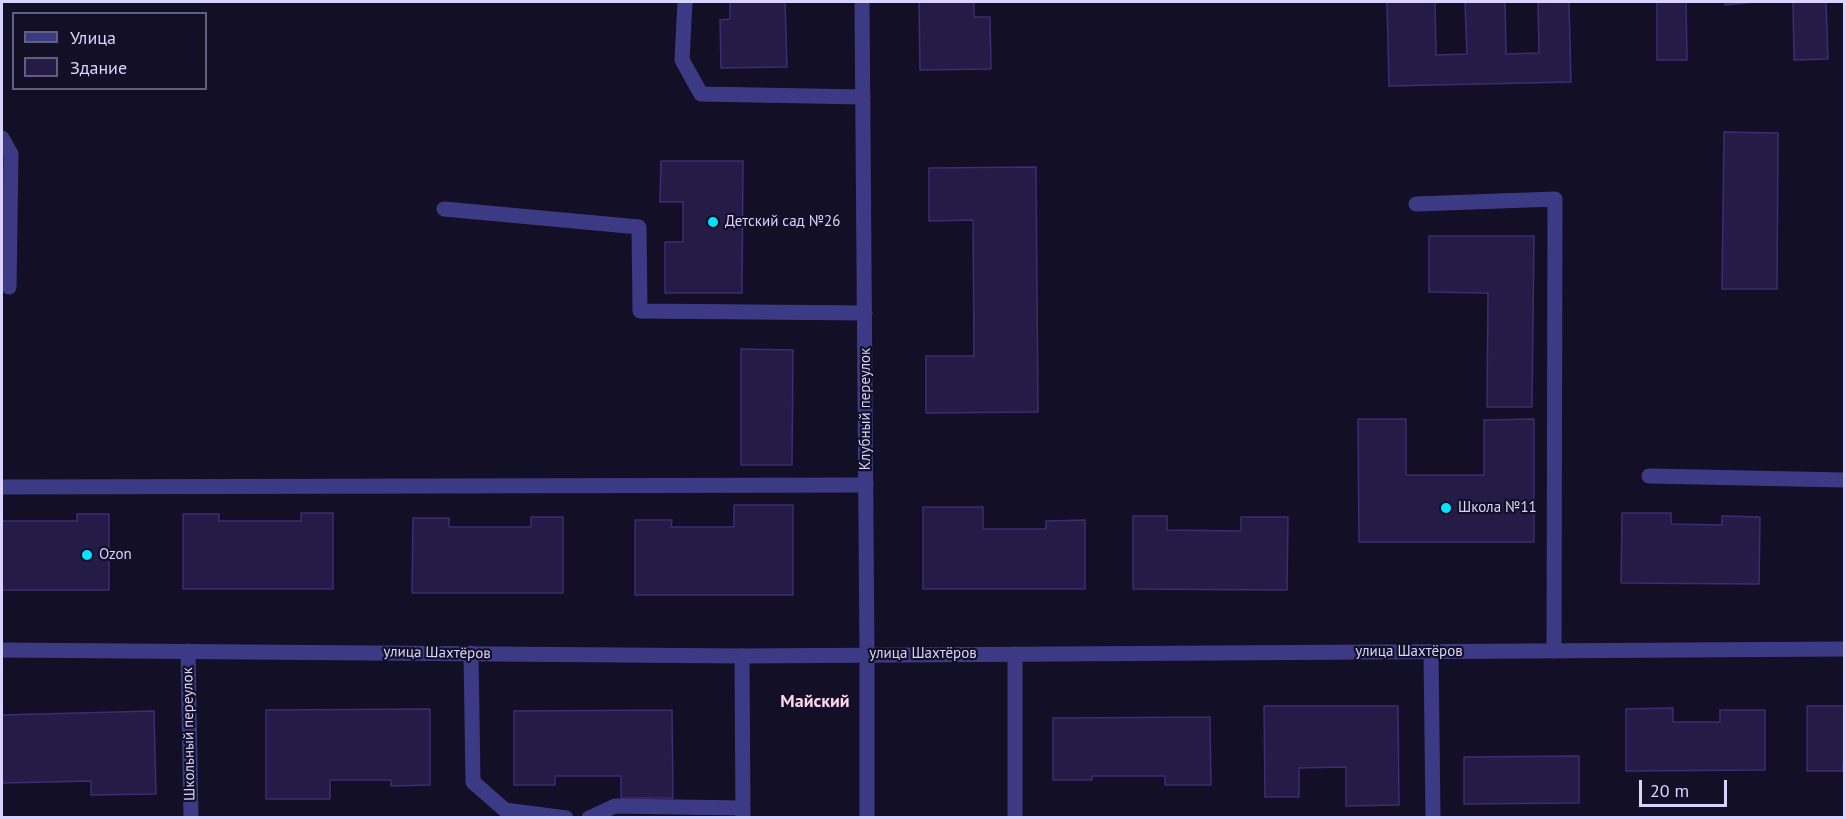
<!DOCTYPE html>
<meta charset="utf-8">
<style>
body{margin:0}
#map{position:relative;width:1846px;height:819px;overflow:hidden;background:#130f26;font-family:"PT Sans",sans-serif}
canvas{display:block}
.frame{position:absolute;inset:0;border:3px solid #d9d4ff;pointer-events:none}
.legend{position:absolute;left:12px;top:12px;width:195px;height:78px;box-sizing:border-box;background:#130f26;border:2px solid #625e7d;margin:0;padding:8px 10px;list-style:none;font-size:18px;color:#d9d4ff}
.legend li{display:flex;align-items:center;gap:12px;height:30px}
.legend b{width:30px;border:2px solid #625e7d}
.scale{position:absolute;left:1639px;top:780px;width:88px;height:27px;box-sizing:border-box;border:3px solid #d9d4ff;border-top:0;padding-left:8px;font-size:18px;line-height:21px;white-space:nowrap;color:#d9d4ff;-webkit-text-stroke:4px #130f26;paint-order:stroke}
</style>
<div id="map">
<canvas width="1846" height="819"></canvas>
<div class="frame"></div>
<ul class="legend">
<li><b style="height:8px;background:#3d3a85"></b>Улица</li>
<li><b style="height:16px;background:#241b47"></b>Здание</li>
</ul>
<div class="scale">20 m</div>
</div>
<script>
const c = document.querySelector('canvas').getContext('2d');
c.lineJoin = 'round';
function paint(path, color) { c.fillStyle = color; c.fill(path, 'evenodd'); }
const shape = rows => new Path2D(rows.map(r => 'M' + r).join(''));
function strokePath(path, color, width, dash) { c.strokeStyle = color; c.lineWidth = width; c.lineCap = dash ? 'butt' : 'round'; c.setLineDash(dash || []); c.stroke(path); }
function write(font, color, halo, rows, align = 'center') {
  c.font = font + ' "PT Sans",sans-serif'; c.lineWidth = 4.5; c.setLineDash([]); c.textBaseline = 'middle'; c.strokeStyle = halo; c.fillStyle = color; for (const [text, x, y, turn = 0] of rows) {
    c.save(); c.translate(x, y); c.rotate((+turn || 0) * Math.PI / 180); c.textAlign = isNaN(turn) ? turn : align; if (halo) c.strokeText(text, 0, 0); c.fillText(text, 0, 0); c.restore();
  }
}
const building = shape([
 [730,2,785,2,787,67,721,68,720,20,730,19,730,2],
 [919,2,974,2,974,17,990,17,991,69,920,70,919,2],
 [1387,2,1435,2,1436,55,1467,54,1465,2,1505,2,1506,54,1539,53,1538,2,1569,2,1571,82,1389,86,1387,2],
 [1657,2,1686,2,1687,60,1657,60,1657,2],
 [1725,2,1755,2,1725,5,1725,2],
 [1793,2,1826,2,1828,59,1794,60,1793,2],
 [1724,132,1778,133,1777,289,1722,289,1724,132],
 [661,161,743,161,742,293,665,293,665,242,683,242,683,202,660,202,661,161],
 [1036,167,1038,412,926,413,926,356,974,356,973,220,929,221,929,168,1036,167],
 [1429,236,1534,236,1532,407,1487,407,1488,293,1429,292,1429,236],
 [741,349,793,350,792,465,741,465,741,349],
 [1358,419,1406,419,1406,475,1484,475,1484,420,1534,419,1534,542,1359,542,1358,419],
 [734,505,793,505,793,595,635,595,635,520,672,520,671,527,734,527,734,505],
 [923,507,983,507,983,529,1046,529,1046,521,1085,520,1085,589,923,589,923,507],
 [301,513,333,513,333,589,183,589,183,514,219,514,219,521,301,521,301,513],
 [1622,513,1671,513,1671,524,1722,525,1722,516,1760,517,1759,584,1621,583,1622,513],
 [77,514,109,514,109,590,2,590,2,521,77,521,77,514],
 [1133,516,1167,516,1167,530,1241,531,1241,517,1288,517,1287,590,1133,589,1133,516],
 [531,517,563,517,563,593,412,593,413,518,449,518,449,527,531,527,531,517],
 [1264,706,1398,706,1399,805,1346,806,1346,767,1299,768,1299,797,1265,797,1264,706],
 [1807,706,1844,706,1844,763,1843,763,1843,771,1807,771,1807,706],
 [1673,708,1673,722,1720,722,1720,710,1765,710,1765,770,1626,771,1626,709,1673,708],
 [430,709,430,785,391,786,391,780,330,780,330,799,266,799,266,710,430,709],
 [672,710,673,798,621,798,621,776,555,776,555,785,514,785,514,711,672,710],
 [154,711,156,794,91,795,91,781,2,783,2,715,154,711],
 [1210,717,1211,785,1165,785,1165,776,1092,776,1092,780,1053,780,1053,718,1210,717],
 [1579,756,1579,803,1464,804,1464,757,1579,756]
]);
paint(building, '#241b47');
strokePath(building, '#3b2d73', 1.5);
strokePath(shape([
 [685,2,682,60,701,94,863,97],
 [2,138,11,154,9,287],
 [1416,204,1555,199,1554,651],
 [444,209,639,227,640,311,865,313],
 [1649,476,1844,480],
 [2,487,866,485],
 [471,653,473,782,505,810,566,818],
 [589,818,615,806,743,808],
 [1015,818,1015,654]
]), '#3d3a85', 15);
strokePath(shape([
 [862,2,867,655,867,818],
 [188,651,191,818],
 [1431,652,1433,818],
 [742,656,743,818]
]), '#3d3a85', 15);
strokePath(shape([
 [2,650,742,656,1844,649]
]), '#3d3a85', 15);
for (const [x, y, r, color] of [
 [713,222,6,"#00e5ff"],
 [1446,508,6,"#00e5ff"],
 [87,555,6,"#00e5ff"]
]) { const dot = new Path2D(); dot.arc(x, y, r, 0, 2 * Math.PI); c.fillStyle = color; c.fill(dot); strokePath(dot, '#130f26', 2); }
write('15px', '#d9d4ff', '#130f26', [
 ["Детский сад №26",725,222],
 ["Школа №11",1458,508],
 ["Ozon",99,555]
], 'left');
write('15px', '#d9d4ff', '#130f26', [
 ["Клубный переулок",866,409,-90],
 ["улица Шахтёров",1409,652],
 ["улица Шахтёров",437,653,1],
 ["улица Шахтёров",923,654],
 ["Школьный переулок",189,734,-91]
]);
write('bold 18px', '#ffd6f0', '#130f26', [
 ["Майский",815,702]
]);
</script>
